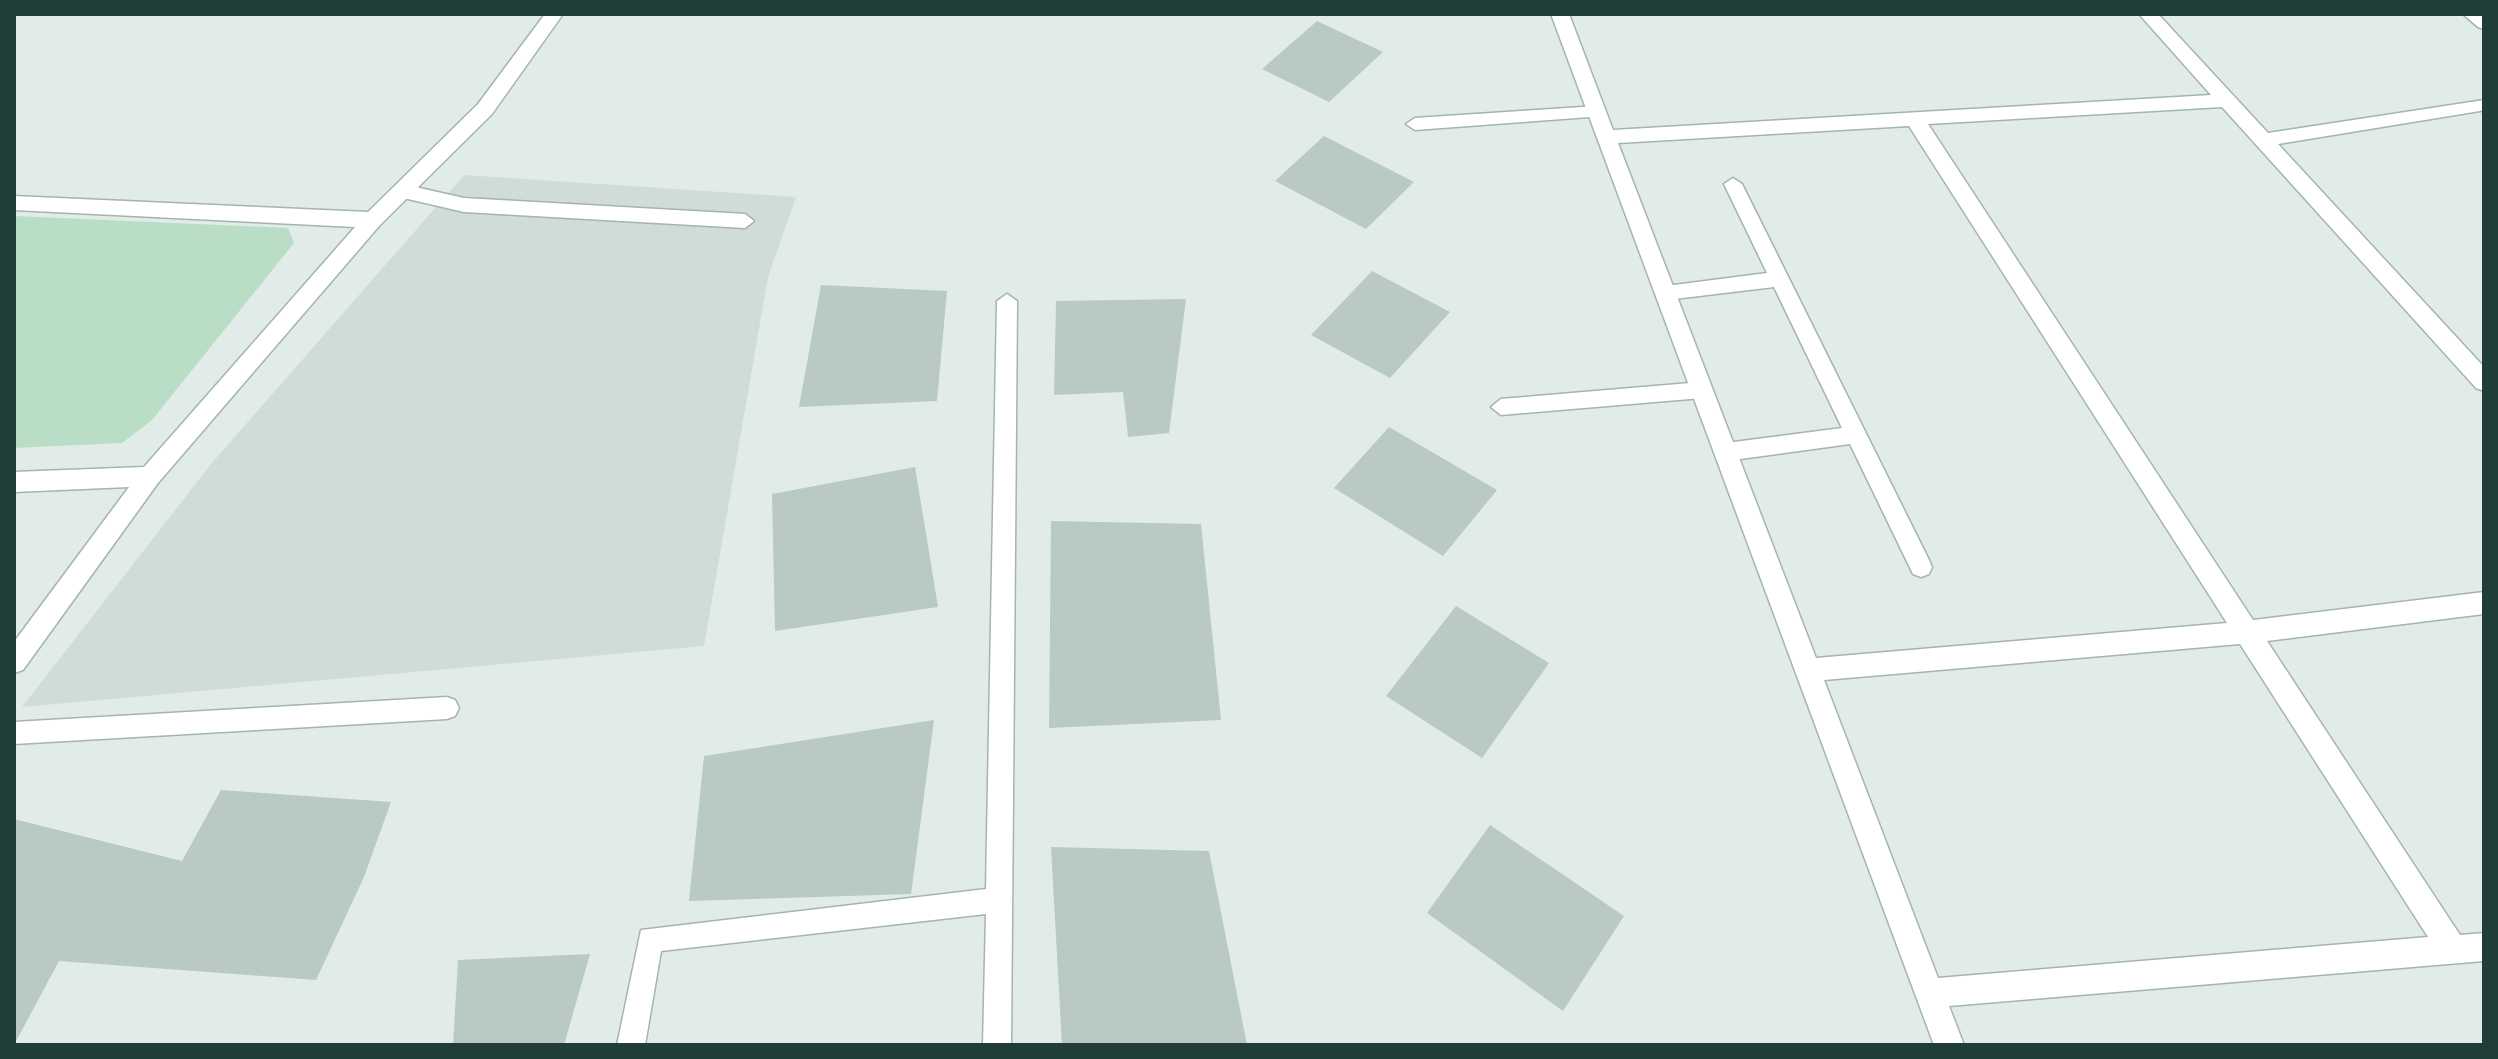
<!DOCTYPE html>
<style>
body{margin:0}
#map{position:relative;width:2498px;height:1059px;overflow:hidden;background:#e1ece8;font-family:Quicksand,sans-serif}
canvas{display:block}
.frame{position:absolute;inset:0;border:16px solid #213d37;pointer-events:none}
</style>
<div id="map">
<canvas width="2498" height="1059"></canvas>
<div class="frame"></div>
</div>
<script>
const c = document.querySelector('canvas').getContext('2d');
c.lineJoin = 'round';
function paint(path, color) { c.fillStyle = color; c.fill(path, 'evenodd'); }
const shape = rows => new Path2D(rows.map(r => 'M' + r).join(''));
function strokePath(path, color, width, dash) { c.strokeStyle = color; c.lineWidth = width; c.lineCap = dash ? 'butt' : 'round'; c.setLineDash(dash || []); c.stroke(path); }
paint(shape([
 [464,175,796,197,768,277,704,646,22,707,211,464]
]), '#cfdcd7');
paint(shape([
 [14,216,288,228,294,243,152,420,122,443,14,448]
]), '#b9ddc5');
paint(shape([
 [1317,21,1383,52,1329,102,1262,69],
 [1324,136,1414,182,1366,229,1275,181],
 [1372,271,1450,312,1390,378,1311,335],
 [821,285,947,291,937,401,799,407],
 [1186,299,1169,433,1128,437,1123,392,1054,395,1056,301],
 [1389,427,1497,490,1443,556,1334,488],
 [915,467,938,607,775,631,772,494],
 [1051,521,1201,524,1221,720,1049,728],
 [1456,606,1549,663,1482,758,1386,696],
 [934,720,911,894,689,901,704,756],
 [221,790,391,802,364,877,316,980,59,961,14,1045,14,819,182,861],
 [1490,825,1624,916,1563,1011,1427,913],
 [1051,847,1209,851,1247,1045,1062,1045],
 [590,954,564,1045,453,1045,458,960]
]), '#b9c9c4');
const service = shape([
 [1597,106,1603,108,1603,116,1415,130,1406,124,1415,118,1597,106],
 [1733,178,1742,184,1929,560,1932,567,1929,574,1921,577,1913,574,1850,444,1726,461,1719,458,1715,452,1719,446,1726,443,1842,428,1774,287,1666,300,1656,293,1666,286,1767,273,1724,184,1733,178],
 [402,184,464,198,745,214,754,221,745,228,464,212,395,196,393,191,402,184],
 [1007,294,1017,301,1011,1045,983,1045,986,914,661,951,645,1045,617,1045,641,930,986,889,997,301,1007,294],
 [1702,382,1712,390,1702,398,1501,415,1491,407,1501,399,1702,382],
 [447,697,455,700,459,708,455,716,447,719,14,744,14,722,447,697]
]);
const minor = shape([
 [545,14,563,14,492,114,380,225,158,483,23,670,14,673,14,642,129,487,14,492,14,472,144,467,355,227,14,210,14,196,368,212,478,104,545,14],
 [1551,14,1569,14,1613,130,2211,95,2139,14,2158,14,2268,133,2484,100,2484,110,2480,111,2278,144,2484,367,2484,391,2476,388,2222,107,1928,124,2253,620,2484,592,2484,614,2267,641,2460,935,2484,933,2484,961,1949,1006,1964,1045,1934,1045,1551,14],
 [1909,126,2227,623,1816,658,1618,143,1909,126],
 [2240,644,2428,937,1938,978,1824,680,2240,644]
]);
const tertiary = shape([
 [2463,14,2484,14,2484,29,2478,27,2463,14]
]);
strokePath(service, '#a4b4af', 3);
strokePath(minor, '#a4b4af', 3);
strokePath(tertiary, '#a4b4af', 3);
paint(service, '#fff');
paint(minor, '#fff');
paint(tertiary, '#fff');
</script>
